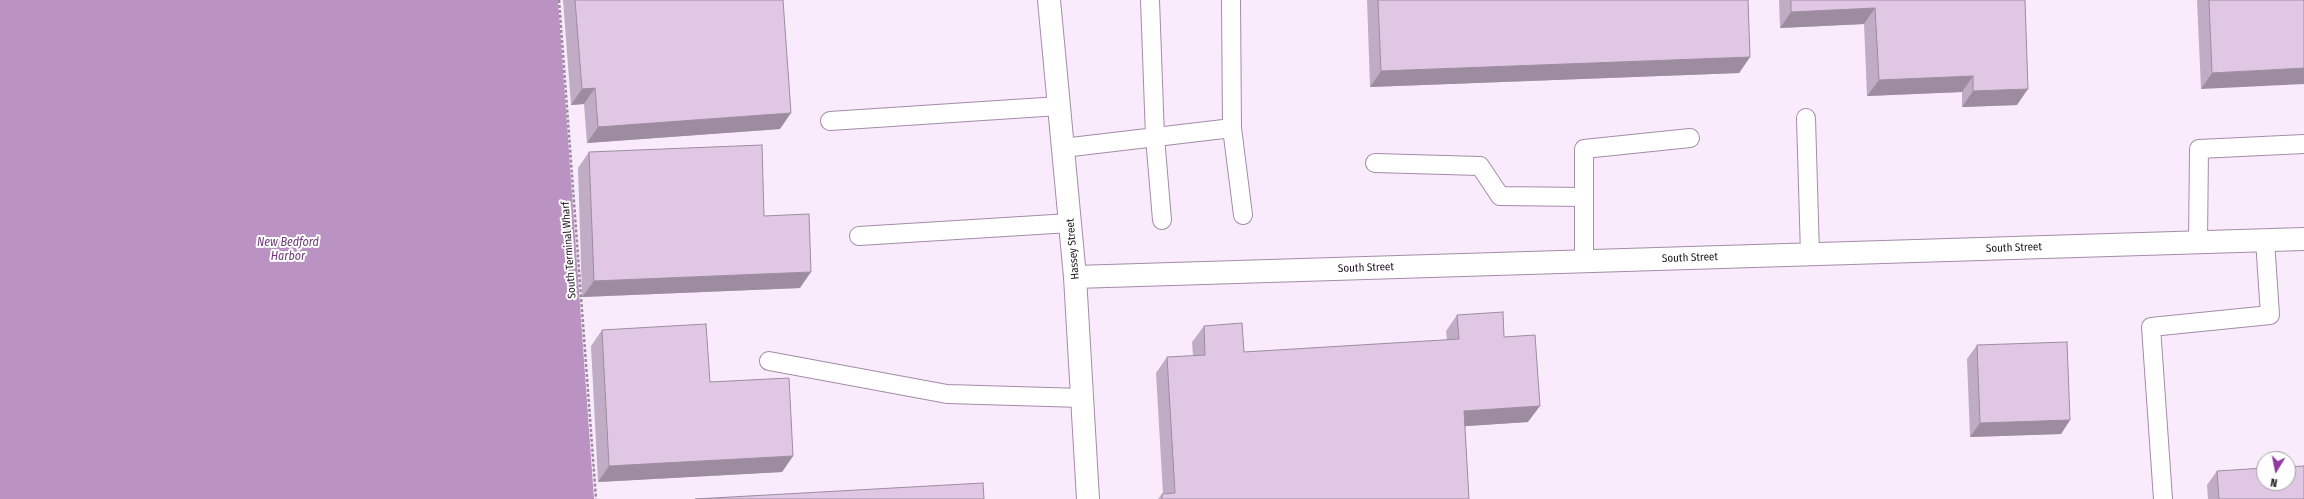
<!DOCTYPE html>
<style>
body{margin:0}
#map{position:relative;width:2304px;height:499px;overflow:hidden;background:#f9ebfc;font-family:"Fira Sans Condensed",sans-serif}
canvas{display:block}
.north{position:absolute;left:2256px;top:451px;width:40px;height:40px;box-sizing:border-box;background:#fff;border:1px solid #a5a1a5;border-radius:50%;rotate:190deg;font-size:11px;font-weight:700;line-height:16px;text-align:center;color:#1d151f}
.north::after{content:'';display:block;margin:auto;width:14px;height:18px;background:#9238a3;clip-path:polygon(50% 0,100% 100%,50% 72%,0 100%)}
</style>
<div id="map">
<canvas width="2304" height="499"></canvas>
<div class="north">N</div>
</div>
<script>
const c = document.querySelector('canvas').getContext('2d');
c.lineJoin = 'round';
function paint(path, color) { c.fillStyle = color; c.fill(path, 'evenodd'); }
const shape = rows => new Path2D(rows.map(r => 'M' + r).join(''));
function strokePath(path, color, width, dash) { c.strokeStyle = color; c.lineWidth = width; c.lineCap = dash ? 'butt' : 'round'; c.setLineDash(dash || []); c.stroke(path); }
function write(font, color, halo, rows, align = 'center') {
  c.font = font + ' "Fira Sans Condensed",sans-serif'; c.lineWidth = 4; c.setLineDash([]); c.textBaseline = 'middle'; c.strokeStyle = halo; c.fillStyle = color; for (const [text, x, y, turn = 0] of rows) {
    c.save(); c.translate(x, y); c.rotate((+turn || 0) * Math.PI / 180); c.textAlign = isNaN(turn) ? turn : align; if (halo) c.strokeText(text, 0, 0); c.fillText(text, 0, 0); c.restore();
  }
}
paint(shape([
 [0,0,558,0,594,499,0,499]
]), '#bb93c3');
const lane = shape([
 [1150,0,1155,137,1162,220],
 [1231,0,1232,128],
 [1806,118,1810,254],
 [830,121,1059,106],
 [1063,148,1232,128,1243,215],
 [1375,163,1480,166,1500,196,1584,197],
 [859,236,1070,223],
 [2198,242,2199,149,2304,144],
 [1584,261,1584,149,1690,138],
 [769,361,947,394,1082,398],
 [2163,499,2151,327,2270,315,2265,240]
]);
const street = shape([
 [1049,0,1075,277,1088,499],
 [1075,277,2304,239]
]);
strokePath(lane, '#a38ca7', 20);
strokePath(street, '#a38ca7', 24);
strokePath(shape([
 [559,0,596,499]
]), '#978c9a', 2.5, [3, 2]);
strokePath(lane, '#fff', 18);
strokePath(street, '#fff', 22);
paint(shape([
 [563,0,783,0,780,129,587,143,584,104,571,105],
 [1367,0,1748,0,1750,57,1739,73,1370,87],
 [1779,0,2025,0,2017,105,1962,107,1962,92,1867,96,1864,24,1780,28],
 [2197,0,2304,0,2201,89],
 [589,152,764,216,800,288,582,297,578,168],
 [1457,315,1504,337,1528,422,1465,426,1469,499,1158,499,1162,494,1163,494,1156,373,1167,357,1193,356,1192,342,1204,326,1244,352,1447,340,1446,331],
 [602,330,710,382,793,456,782,472,598,482,591,346],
 [1977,345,2070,420,2061,434,1970,437,1967,359],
 [2217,471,2304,499,2208,499,2207,485]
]), '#c1acc5');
paint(shape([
 [1875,8,1864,24,1780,28,1791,12],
 [1750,57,1739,73,1370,87,1381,71],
 [2304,68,2304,84,2201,89,2212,73],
 [1973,76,1962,92,1867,96,1879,80],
 [595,88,584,104,571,105,582,89],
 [2028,89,2017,105,1962,107,1973,91],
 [791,113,780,129,587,143,598,127],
 [811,272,800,288,582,297,594,281],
 [1540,406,1528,422,1453,427,1464,411],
 [2070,420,2061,434,1970,437,1980,423],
 [793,456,782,472,598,482,609,466]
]), '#9d8ca0');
const building = shape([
 [575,0,783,0,791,113,598,127,595,88,582,89,575,0],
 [1378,0,1748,0,1750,57,1381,71,1378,0],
 [1791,0,2025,0,2028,89,1973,91,1973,76,1879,80,1875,8,1791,12,1791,0],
 [2209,0,2304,0,2304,68,2212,73,2209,0],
 [762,145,764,216,809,214,811,272,594,281,589,152,762,145],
 [1503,312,1504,337,1535,335,1540,406,1464,411,1469,499,1162,499,1162,494,1175,493,1167,357,1205,355,1204,326,1242,323,1244,352,1459,339,1457,315,1503,312],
 [706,324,710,382,789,378,793,456,609,466,602,330,706,324],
 [2067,342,2070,420,1980,423,1977,345,2067,342],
 [2304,466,2304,499,2219,499,2217,471,2264,468,2264,483,2288,483,2288,467,2304,466],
 [983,483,984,499,695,499,983,483]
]);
paint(building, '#e0c8e5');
strokePath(building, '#9d8ca0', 1);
write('11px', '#1d151f', '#fff', [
 ["South Street",2014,248,-2],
 ["Hassey Street",1073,249,-95],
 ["South Terminal Wharf",569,250,-94],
 ["South Street",1690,258,-2],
 ["South Street",1366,268,-2]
]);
write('italic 12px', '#6c3976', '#fff', [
 ["New Bedford",288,243],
 ["Harbor",288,257]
]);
</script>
